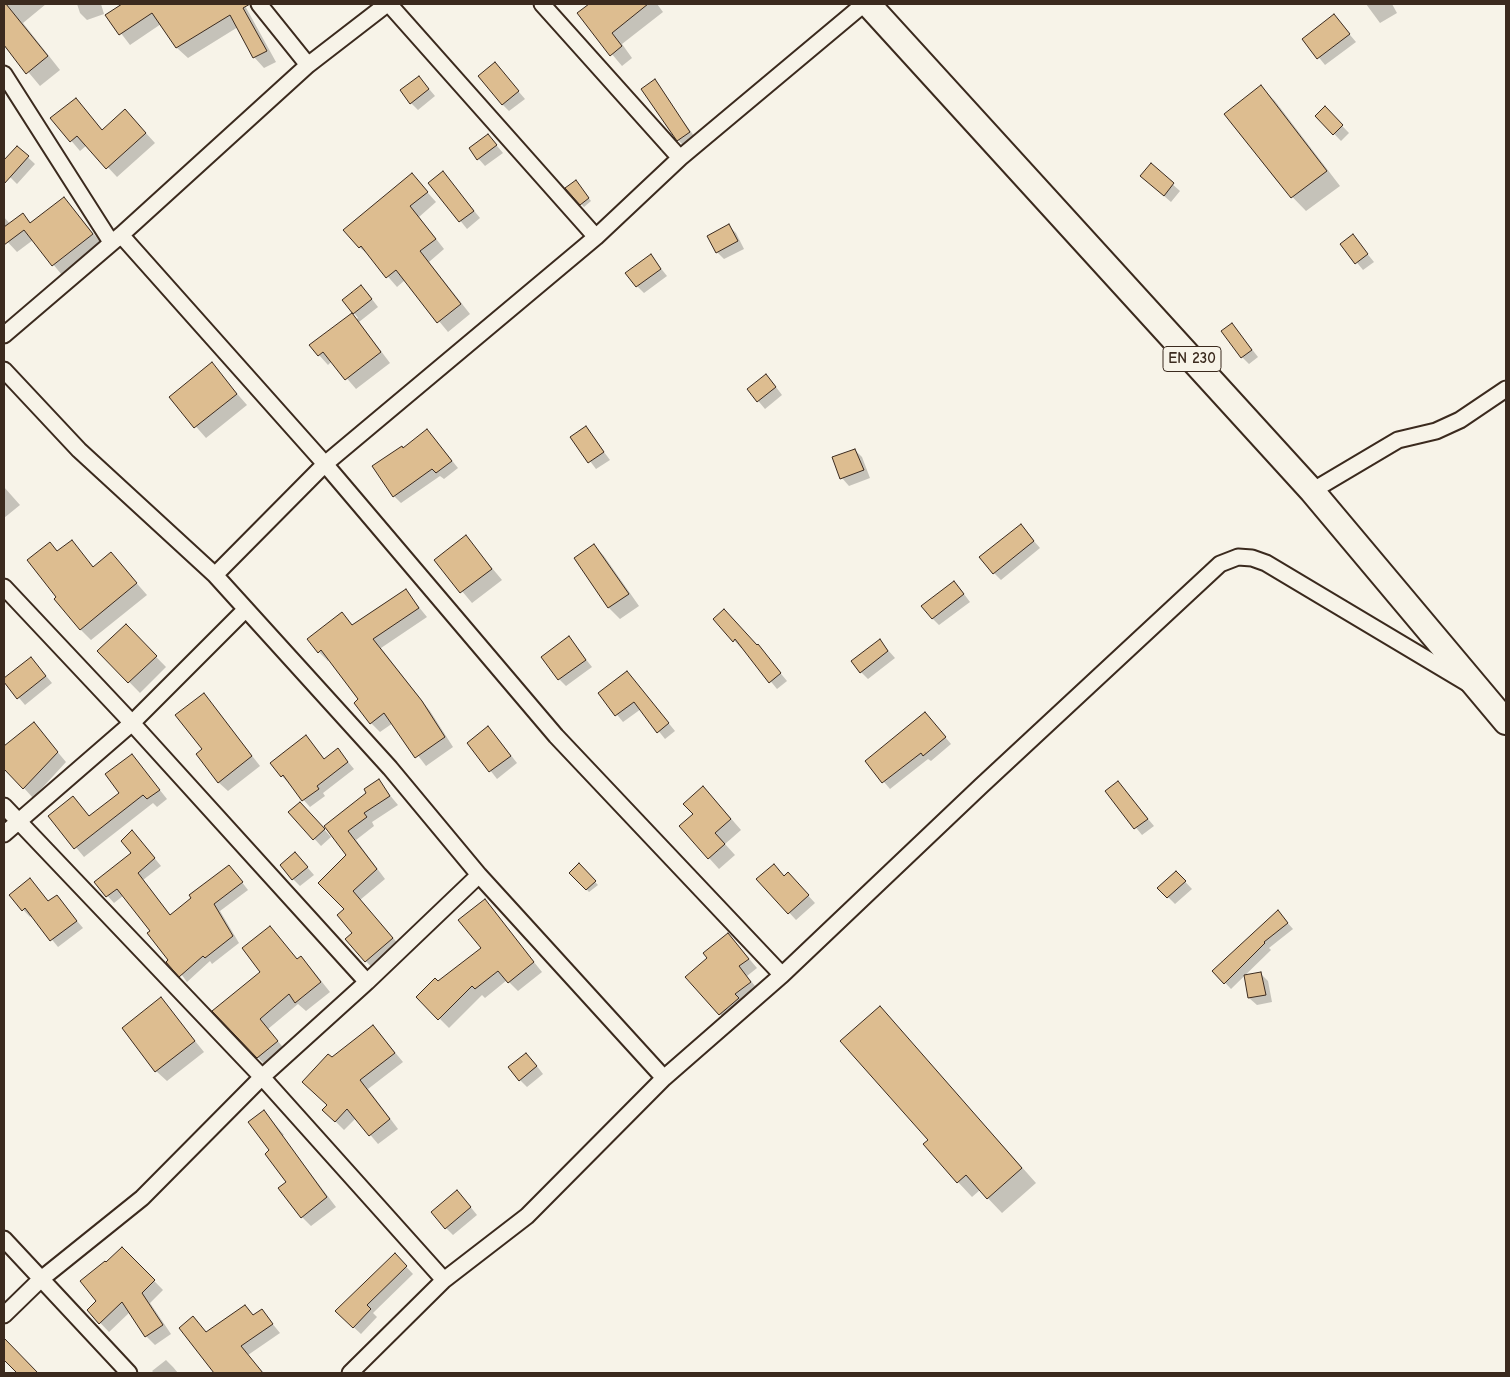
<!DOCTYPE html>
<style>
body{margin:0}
#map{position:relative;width:1510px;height:1377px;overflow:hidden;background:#f7f3e8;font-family:"Comic Neue",sans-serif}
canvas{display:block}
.frame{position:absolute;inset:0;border:5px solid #3b2a1e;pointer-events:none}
</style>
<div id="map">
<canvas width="1510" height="1377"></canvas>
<div class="frame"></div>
</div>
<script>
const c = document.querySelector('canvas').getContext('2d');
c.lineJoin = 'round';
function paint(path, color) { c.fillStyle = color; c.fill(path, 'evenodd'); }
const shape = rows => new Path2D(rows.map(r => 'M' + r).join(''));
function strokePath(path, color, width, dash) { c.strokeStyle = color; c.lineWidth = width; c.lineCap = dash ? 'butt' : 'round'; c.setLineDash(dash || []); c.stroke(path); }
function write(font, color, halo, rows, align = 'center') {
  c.font = font + ' "Comic Neue",sans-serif'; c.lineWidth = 4.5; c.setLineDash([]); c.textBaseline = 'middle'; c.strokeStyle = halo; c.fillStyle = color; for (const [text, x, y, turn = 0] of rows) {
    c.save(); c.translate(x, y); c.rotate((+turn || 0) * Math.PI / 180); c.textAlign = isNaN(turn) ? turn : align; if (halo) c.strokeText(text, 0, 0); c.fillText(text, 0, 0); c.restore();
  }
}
paint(shape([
 [4,4,46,4,23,23,60,70,40,86,4,43,7,40,4,36],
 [77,4,101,4,104,14,87,20,80,13],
 [125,4,244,4,276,62,264,68,254,57,238,27,188,58,177,48,161,24,130,45,107,15],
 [591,4,620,4,622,6,624,4,657,4,663,12,622,44,632,58,622,66,578,14],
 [1366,4,1392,4,1397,13,1380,23],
 [1334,16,1356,42,1325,65,1304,39],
 [495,64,525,99,509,111,502,104],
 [419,77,435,96,418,110,411,103],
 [654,81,697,140,685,147,678,140],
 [1261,87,1275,101,1340,186,1306,211,1276,180,1225,114],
 [76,99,103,131,134,120,155,143,117,177,87,145,80,151,52,118],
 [1325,108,1349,133,1341,141,1317,116],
 [488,135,503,153,485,166,470,149],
 [17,147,35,164,17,184,4,171,4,162],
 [1151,165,1180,191,1171,202,1149,183],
 [443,173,480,218,467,229,430,183],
 [412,175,436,202,419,217,444,249,429,262,470,314,448,332,405,280,397,287,370,256,359,247],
 [579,185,591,201,584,207,567,188],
 [64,198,102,244,62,275,33,240,17,252,4,238,4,217,10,224,22,215,31,223],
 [729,226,736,233,744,249,724,259,717,252],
 [1353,236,1374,262,1363,270,1342,244],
 [651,256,667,276,644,293,637,286],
 [368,294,378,307,359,322,390,363,356,389,332,361,328,365,319,355,358,318,344,300],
 [1232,324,1258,357,1249,364,1242,357],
 [211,364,247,405,206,438,170,397],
 [773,383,782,395,765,409,749,390],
 [586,428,610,460,596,469,572,437],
 [427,430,458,468,444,479,440,476,401,503,394,496,403,449],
 [855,450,862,457,870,478,849,486,842,478,834,458],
 [4,487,20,505,4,518],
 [1020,525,1040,548,1001,580,994,573],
 [466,537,502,580,472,603,436,560],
 [71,541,94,568,111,554,147,595,91,640,80,629,58,597,50,544,58,552],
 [594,545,604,556,639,606,620,619,609,608,575,558],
 [405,590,427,617,381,648,430,711,453,747,426,766,393,723,380,732,371,723,355,703,359,700,329,660,328,661,319,652,341,613,353,626],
 [961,590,970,602,939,625,932,618],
 [715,619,758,646,787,681,777,689,742,646,741,648],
 [126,626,166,667,140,693,99,651],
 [569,638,592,667,566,686,559,679],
 [880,641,895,658,868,679,861,672],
 [31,658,52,683,25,705,4,680],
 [627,672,675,731,665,739,641,709,623,722,600,694],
 [204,694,260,766,228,791,218,782,203,750],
 [931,720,951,744,931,761,928,759,890,789,867,762],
 [34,724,66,762,33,798,4,766,4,748],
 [495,735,517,763,497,779,469,743],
 [306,737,325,760,344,757,354,769,323,793,325,796,310,807,282,776],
 [132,755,167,799,157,807,153,803,84,857,50,816,90,817,121,793],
 [378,781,398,805,372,822,374,826,356,840,385,879,360,900,401,947,374,970,346,939,354,933,346,909,348,855,326,826,368,793],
 [1118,783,1154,826,1142,835,1107,792],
 [714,799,741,830,725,844,735,855,719,869,709,858],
 [307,810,331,837,321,846,290,812],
 [139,839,161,866,143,880,171,916,235,873,248,890,220,911,239,943,212,964,210,961,187,982,124,895,114,903,96,883,133,853],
 [302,861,314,875,300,886,293,879],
 [579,865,598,885,589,892,571,873],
 [1176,872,1192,889,1175,904,1159,888],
 [784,877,795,881,815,903,796,920,758,879],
 [37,887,49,902,56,896,83,928,58,947,32,915,30,917,10,896],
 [485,901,542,972,518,991,507,980,485,998,482,995,449,1028,418,997,482,948],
 [1278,912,1293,929,1269,948,1271,950,1231,989,1214,971],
 [270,927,298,960,301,958,310,967,330,992,306,1011,298,1004,268,1029,286,1051,267,1067,214,1011,262,972],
 [728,934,757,968,747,976,759,991,729,1024,687,977,708,958],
 [1261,974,1268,981,1272,1002,1257,1005,1249,998],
 [161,999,204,1052,167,1081,156,1071],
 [880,1008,1036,1183,1002,1213,980,1190,972,1197,958,1182,929,1140],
 [373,1026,403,1062,368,1089,398,1129,378,1144,356,1118,344,1130,324,1110,328,1105,332,1059],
 [533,1061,543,1074,527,1087,520,1080],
 [264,1111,284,1135,282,1136,336,1207,311,1226,302,1217,288,1182,271,1151],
 [464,1199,477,1215,453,1235,446,1228],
 [122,1248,163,1290,150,1303,171,1334,155,1345,146,1336,130,1312,109,1332,88,1310,98,1301,106,1264],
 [395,1255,413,1274,373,1313,377,1317,361,1334,336,1311],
 [245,1306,254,1316,262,1311,280,1333,248,1355,263,1373,216,1373,180,1328,193,1318,207,1333],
 [166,1360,173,1367,178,1373,154,1373,152,1371]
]), '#0003');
const building = shape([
 [4,4,6,4,48,56,26,74,4,45,4,4],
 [122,4,250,4,243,8,267,51,253,58,230,15,176,48,152,13,119,35,105,15,122,4],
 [589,4,648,4,612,33,622,46,610,56,577,13,589,4],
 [1334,14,1350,34,1317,59,1302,39,1334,14],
 [495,62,519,91,502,105,478,76,495,62],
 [419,76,429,89,410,104,400,90,419,76],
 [655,79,690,132,677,141,641,89,655,79],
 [1261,85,1327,171,1291,198,1224,114,1261,85],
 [76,98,102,130,125,109,146,133,106,169,77,136,70,142,50,118,76,98],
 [1325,106,1343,125,1333,135,1315,116,1325,106],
 [488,134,497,145,477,160,469,148,488,134],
 [17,146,29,156,4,184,4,160,17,146],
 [1151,163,1174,183,1164,196,1140,176,1151,163],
 [443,171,474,211,459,222,428,183,443,171],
 [412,173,428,192,410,206,436,239,420,251,461,304,437,323,396,270,386,278,361,246,359,248,343,230,412,173],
 [576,180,589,198,580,205,565,188,576,180],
 [64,197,93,234,52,266,24,230,4,245,4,227,23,213,30,223,64,197],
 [729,224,738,241,716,253,707,236,729,224],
 [1353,234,1368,254,1355,264,1340,244,1353,234],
 [651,254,661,269,636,287,625,273,651,254],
 [361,285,372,299,353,314,342,300,361,285],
 [352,313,381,352,345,380,323,352,318,356,309,345,352,313],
 [1232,323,1252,350,1241,358,1221,331,1232,323],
 [212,362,237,394,194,428,169,397,212,362],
 [766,374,776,387,757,402,747,389,766,374],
 [586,426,604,452,588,463,570,437,586,426],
 [427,429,452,461,436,473,432,469,393,497,372,466,402,446,403,448,427,429],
 [855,449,864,470,840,479,832,457,855,449],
 [1021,524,1034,541,993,574,979,557,1021,524],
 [466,535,492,569,460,593,434,560,466,535],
 [72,540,93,567,111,552,137,583,80,630,54,599,56,597,27,560,50,542,57,551,72,540],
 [594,544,629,594,608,608,574,558,594,544],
 [954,581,964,594,932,619,921,606,954,581],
 [406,589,419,608,373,639,422,701,445,737,415,758,384,713,370,724,354,703,358,699,321,650,318,653,307,639,342,612,352,625,406,589],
 [724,609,757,645,758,644,781,673,769,683,735,639,733,642,713,619,724,609],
 [126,624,157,656,128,683,97,651,126,624],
 [569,636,586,660,558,680,541,657,569,636],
 [880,639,888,651,860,673,851,661,880,639],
 [31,657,46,676,17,699,4,682,4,678,31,657],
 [627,671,669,723,657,733,634,702,615,716,598,693,627,671],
 [204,693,252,756,218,783,196,754,202,749,175,715,204,693],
 [925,712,946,737,923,756,921,753,882,783,865,761,925,712],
 [34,722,58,752,23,789,4,769,4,746,34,722],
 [488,726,511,756,489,772,467,743,488,726],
 [306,735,324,759,338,748,348,762,317,786,319,789,302,801,283,775,281,777,270,763,306,735],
 [132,754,160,790,147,799,143,795,74,849,48,816,73,796,89,816,119,793,105,774,132,754],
 [379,779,390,796,364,813,367,817,348,831,377,869,353,891,393,938,365,962,345,939,352,933,337,915,344,909,318,883,346,855,324,826,366,793,364,789,379,779],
 [1118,781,1148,819,1134,829,1105,791,1118,781],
 [703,786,731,819,715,833,725,844,708,859,679,826,693,814,683,804,703,786],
 [300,802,325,829,313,840,288,812,300,802],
 [132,830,155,858,138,873,170,915,191,898,189,895,229,865,243,882,214,904,233,936,205,958,203,956,179,977,166,962,168,960,147,933,150,931,117,889,106,897,94,882,131,853,121,841,132,830],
 [295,852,308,867,292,880,280,865,295,852],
 [579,863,596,881,586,890,569,873,579,863],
 [774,864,784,876,788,872,809,895,788,914,756,879,774,864],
 [1176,871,1186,881,1167,898,1157,888,1176,871],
 [30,878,48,901,57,895,77,921,50,941,25,908,22,911,9,895,30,878],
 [485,899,534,962,508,983,498,971,475,989,472,986,438,1020,416,997,435,978,438,981,481,948,458,920,485,899],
 [1278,910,1288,923,1264,942,1265,943,1224,984,1212,971,1278,910],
 [270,926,297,959,301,956,321,982,295,1003,289,994,260,1019,278,1041,257,1058,212,1011,260,972,242,948,270,926],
 [728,933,749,959,739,966,751,982,735,994,739,998,719,1015,685,977,707,958,703,953,728,933],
 [1261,972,1266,995,1248,998,1244,975,1261,972],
 [161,997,195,1041,155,1072,122,1028,161,997],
 [880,1006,1022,1168,987,1199,966,1175,957,1183,923,1144,928,1140,840,1041,880,1006],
 [373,1025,395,1053,360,1080,390,1119,369,1136,347,1109,335,1122,322,1110,327,1105,302,1082,328,1054,332,1057,373,1025],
 [526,1053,537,1066,519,1081,508,1067,526,1053],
 [264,1110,327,1197,301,1218,278,1188,286,1182,265,1154,269,1150,248,1122,264,1110],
 [457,1190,471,1207,445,1229,431,1212,457,1190],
 [122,1247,155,1280,142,1293,163,1325,145,1337,122,1302,99,1324,87,1310,96,1301,80,1281,105,1261,106,1262,122,1247],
 [395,1253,407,1266,367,1305,371,1309,353,1328,335,1311,395,1253],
 [245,1305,253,1315,262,1309,273,1324,241,1346,263,1373,214,1373,179,1328,193,1316,206,1332,245,1305],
 [4,1338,38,1373,17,1373,4,1360,4,1338]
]);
paint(building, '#ddbd90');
strokePath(building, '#3b2a1e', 1);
const street = shape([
 [259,4,308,65],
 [389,4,596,237],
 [542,4,680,158],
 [4,74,111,242],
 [121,235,325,464,556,736,782,975],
 [4,335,121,235,308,65,387,4],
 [4,370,79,450,215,575,390,768,479,875,664,1078],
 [1312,491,1398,440,1436,431,1460,420,1506,389],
 [215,575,325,464,596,237,680,158,864,4],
 [4,587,132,723,367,982],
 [4,806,262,1077,444,1280],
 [4,834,132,723,246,609],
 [4,1239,129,1373],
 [4,1315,40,1280,142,1198,262,1077,367,982,479,875],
 [350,1373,444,1280,527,1216,664,1078,782,975,981,786,1220,564,1238,557,1252,558,1266,563,1467,683]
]);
const primary = shape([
 [868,4,1312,491,1506,722]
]);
strokePath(street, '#3b2a1e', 19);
strokePath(primary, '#3b2a1e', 28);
strokePath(street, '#f7f3e8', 15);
strokePath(primary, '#f7f3e8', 24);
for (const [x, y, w] of [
 [1192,359,58]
]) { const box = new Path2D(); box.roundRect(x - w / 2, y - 12.5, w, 25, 4); c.fillStyle = '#f7f3e8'; c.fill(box); strokePath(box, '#3b2a1e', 1); }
write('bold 15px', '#3b2a1e', null, [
 ["EN 230",1192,359]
]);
</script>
